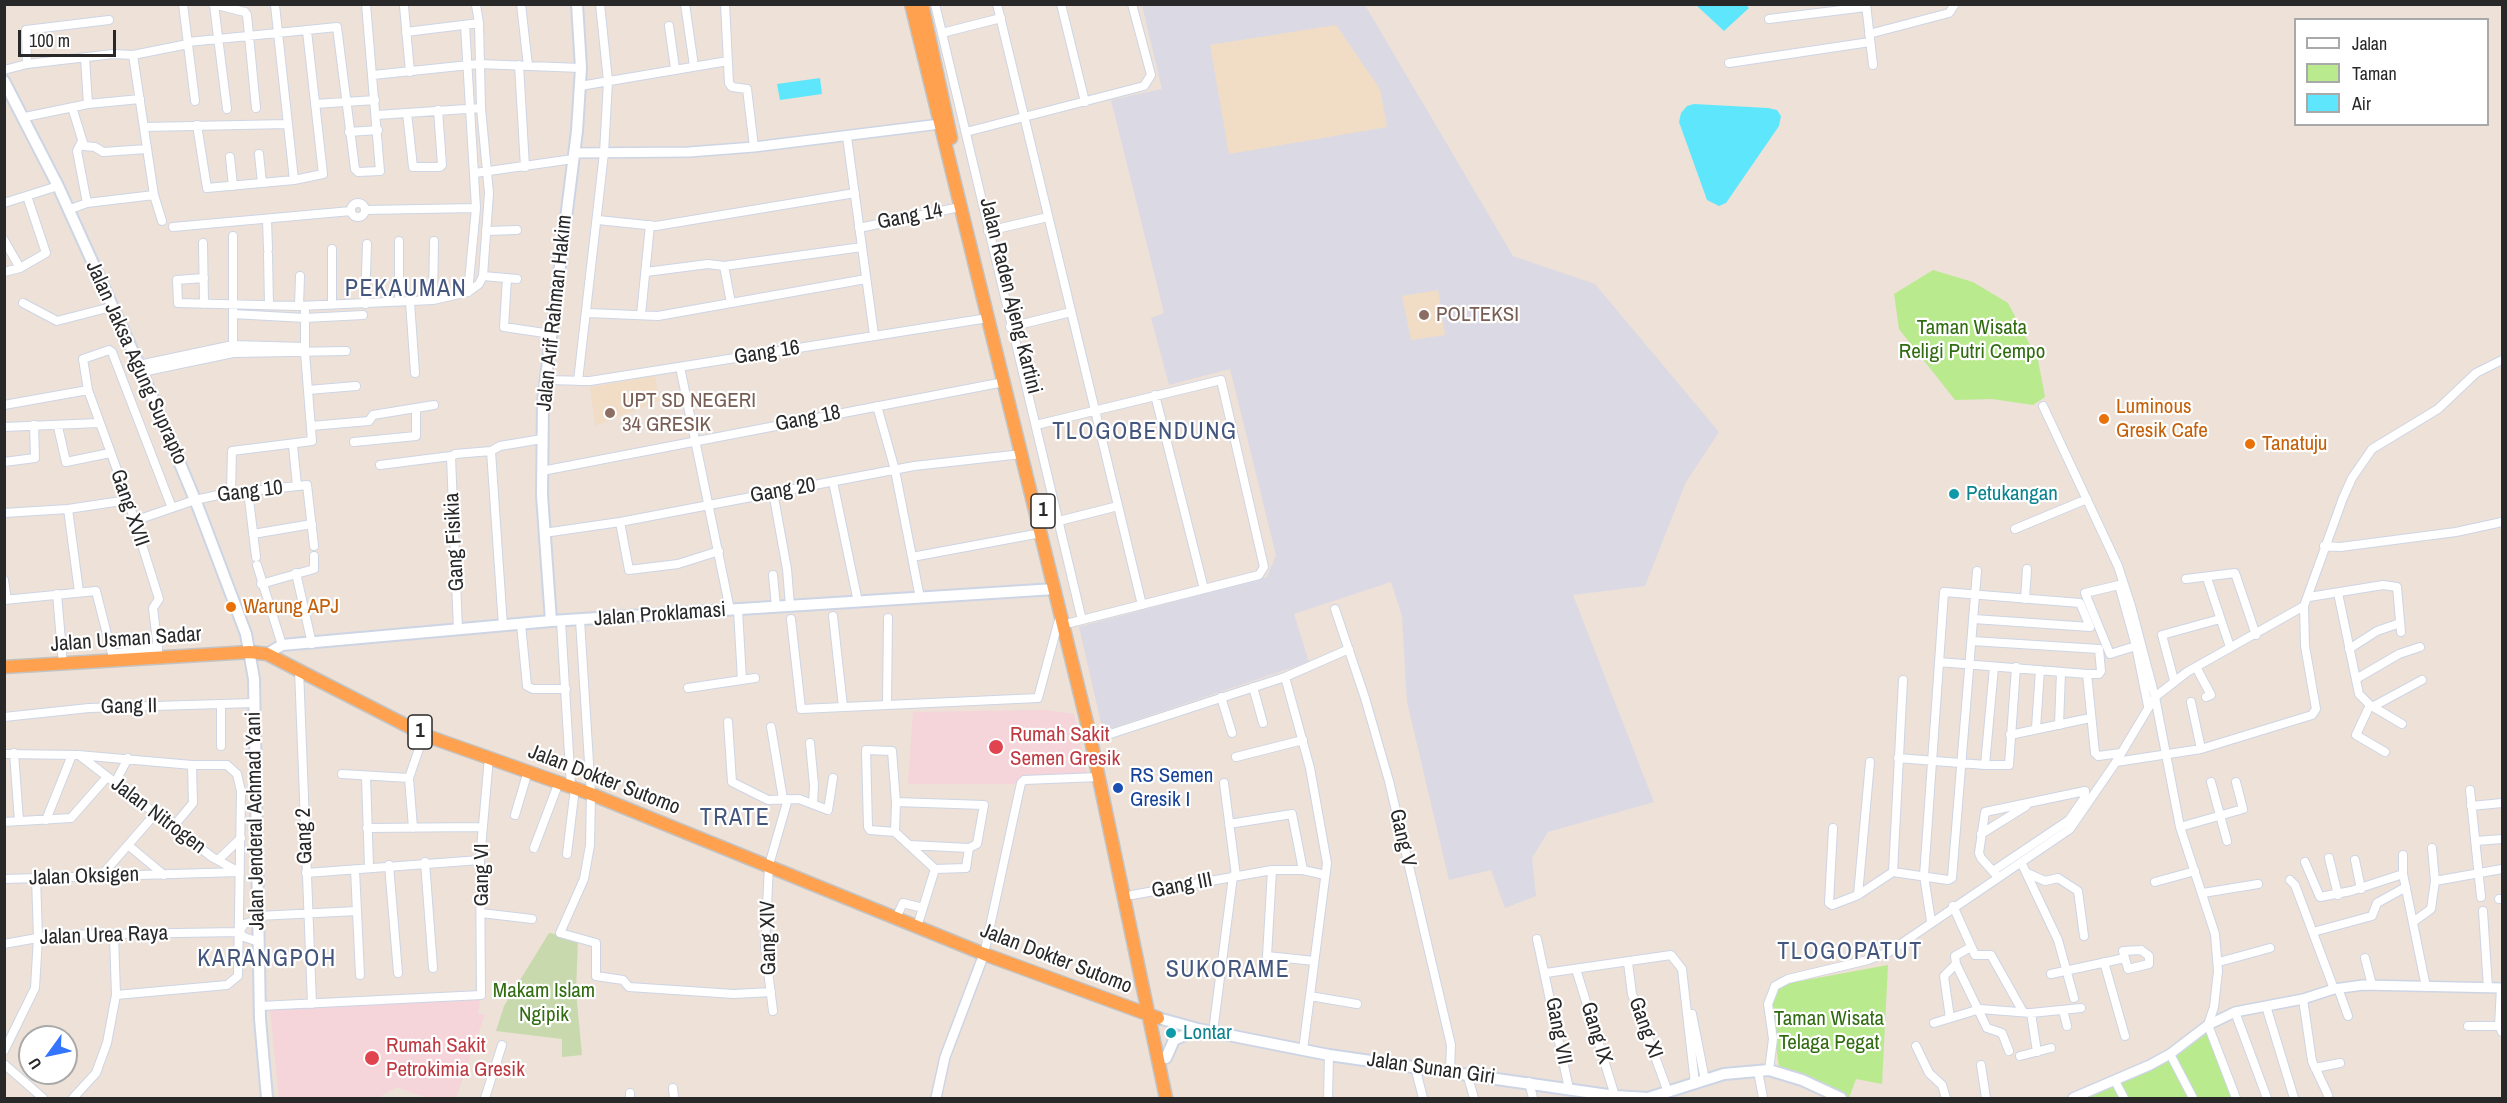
<!DOCTYPE html>
<style>
body{margin:0}
#map{position:relative;width:2507px;height:1103px;overflow:hidden;background:#ede1d8;font-family:"Archivo Narrow",sans-serif}
canvas{display:block}
.frame{position:absolute;inset:0;border:6px solid #282828;pointer-events:none}
.legend{position:absolute;left:2294px;top:18px;width:195px;height:108px;box-sizing:border-box;background:#fff;border:2px solid #a9a9a9;margin:0;padding:8px 10px;list-style:none;font-size:18px;color:#282828}
.legend li{display:flex;align-items:center;gap:12px;height:30px}
.legend b{width:30px;border:2px solid #a9a9a9}
.north{position:absolute;left:18px;top:1025px;width:60px;height:60px;box-sizing:border-box;background:#fff;border:2px solid #a9a9a9;border-radius:50%;rotate:237deg;font-size:16px;font-weight:700;line-height:24px;text-align:center;color:#282828}
.north::after{content:'';display:block;margin:auto;width:21px;height:27px;background:#3375ff;clip-path:polygon(50% 0,100% 100%,50% 72%,0 100%)}
.scale{position:absolute;left:18px;top:30px;width:98px;height:27px;box-sizing:border-box;border:3px solid #282828;border-top:0;padding-left:8px;font-size:18px;line-height:21px;white-space:nowrap;color:#282828;-webkit-text-stroke:4px #fff;paint-order:stroke}
</style>
<div id="map">
<canvas width="2507" height="1103"></canvas>
<div class="frame"></div>
<ul class="legend">
<li><b style="height:8px;background:#fff"></b>Jalan</li>
<li><b style="height:16px;background:#baea8e"></b>Taman</li>
<li><b style="height:16px;background:#5ee7fc"></b>Air</li>
</ul>
<div class="north">U</div>
<div class="scale">100 m</div>
</div>
<script>
const c = document.querySelector('canvas').getContext('2d');
c.lineJoin = 'round';
function paint(path, color) { c.fillStyle = color; c.fill(path, 'evenodd'); }
const shape = rows => new Path2D(rows.map(r => 'M' + r).join(''));
function strokePath(path, color, width, dash) { c.strokeStyle = color; c.lineWidth = width; c.lineCap = dash ? 'butt' : 'round'; c.setLineDash(dash || []); c.stroke(path); }
function write(font, color, halo, rows, align = 'center') {
  c.font = font + ' "Archivo Narrow",sans-serif'; c.lineWidth = 4.5; c.setLineDash([]); c.textBaseline = 'middle'; c.strokeStyle = halo; c.fillStyle = color; for (const [text, x, y, turn = 0] of rows) {
    c.save(); c.translate(x, y); c.rotate((+turn || 0) * Math.PI / 180); c.textAlign = isNaN(turn) ? turn : align; if (halo) c.strokeText(text, 0, 0); c.fillText(text, 0, 0); c.restore();
  }
}
paint(shape([
 [1142,5,1365,5,1513,256,1595,284,1719,432,1686,482,1645,586,1573,595,1654,802,1548,832,1532,858,1536,896,1505,908,1491,870,1449,880,1407,702,1402,616,1391,582,1294,614,1309,662,1103,731,1079,627,1267,577,1276,555,1230,369,1169,385,1151,318,1164,313,1111,100,1162,89]
]), '#dbdae4');
paint(shape([
 [1336,25,1380,89,1387,127,1229,154,1210,45],
 [1438,290,1445,335,1411,340,1402,296],
 [655,376,659,401,595,426,590,387]
]), '#f1ddc5');
paint(shape([
 [1046,710,1074,714,1088,779,1025,784,908,784,913,712],
 [480,999,478,1014,485,1014,456,1098,427,1098,397,1087,378,1098,279,1098,270,1008]
]), '#f5d4da');
paint(shape([
 [1933,270,1973,282,2008,303,2038,360,2045,397,2033,405,1992,399,1955,400,1899,329,1894,294],
 [1888,965,1882,1084,1856,1079,1849,1098,1779,1067,1773,1025,1772,997,1779,985],
 [2207,1031,2234,1098,2080,1098,2173,1058]
]), '#baea8e');
paint(shape([
 [549,933,578,938,576,992,582,1055,562,1057,562,1039,496,1031,504,1006]
]), '#c8d9ad');
paint(shape([
 [1696,5,1746,5,1749,8,1724,31],
 [820,78,822,94,780,100,777,84],
 [1694,104,1768,108,1777,110,1781,116,1779,126,1726,203,1719,206,1707,200,1679,122,1681,113,1687,106]
]), '#5ee7fc');
const minor = shape([
 [183,4,195,101],
 [213,4,245,12,247,15,256,108],
 [521,4,528,66],
 [685,4,694,66],
 [725,4,729,83,732,87,747,89,754,147],
 [935,4,1082,620],
 [997,4,1142,605],
 [1061,4,1085,102],
 [1866,4,1873,65],
 [214,5,227,109],
 [275,5,294,180],
 [404,6,410,72],
 [1769,19,1866,7],
 [465,25,476,208,468,292],
 [669,26,675,68],
 [406,32,479,23],
 [942,33,1001,18],
 [1869,34,1949,13,1955,4],
 [188,42,337,27,355,169,358,172,380,171,366,4],
 [133,55,154,195,162,221],
 [85,58,88,104],
 [1729,63,1870,42],
 [27,64,26,30,109,20],
 [519,65,525,167],
 [4,70,27,64,113,54,133,55,188,44],
 [373,75,479,64,581,68],
 [580,86,728,61],
 [315,104,375,100],
 [72,107,84,146,95,147,103,152,147,149],
 [407,113,413,167,440,167,442,165,438,110],
 [377,115,481,108],
 [25,117,88,104,140,99],
 [197,125,207,188,294,180,323,174,307,31],
 [144,127,288,124],
 [349,132,378,130],
 [966,132,1144,86,1151,75,1132,4],
 [847,137,874,335],
 [82,141,77,151,87,203],
 [259,154,262,183],
 [230,157,233,186],
 [475,173,573,159],
 '351 210a7 7 0 1 1 14 0a7 7 0 1 1-14 0Z',
 [4,203,58,186],
 [68,210,87,203,154,195],
 [366,210,476,208],
 [267,220,268,249],
 [598,220,656,226,855,193],
 [173,227,351,211],
 [859,228,960,207],
 [486,231,517,230],
 [988,231,1048,217],
 [4,240,20,268,4,272],
 [203,243,204,304],
 [268,254,269,305],
 [724,266,862,247],
 [20,268,46,253,27,196],
 [646,272,708,264,724,266,731,303],
 [483,276,517,279],
 [204,278,177,280,178,303,299,306,433,300,468,292,479,284,483,276,489,193,481,108,479,23,476,5],
 [507,278,504,327,551,334],
 [433,300,434,241],
 [399,302,399,241],
 [410,302,415,373],
 [23,303,57,321,111,307],
 [365,304,367,244],
 [332,305,332,249],
 [299,306,300,276],
 [588,313,658,316,866,279],
 [233,314,305,318,363,315],
 [641,315,650,225],
 [1010,327,1071,312],
 [233,349,233,236],
 [139,365,233,345,305,347],
 [680,367,730,610],
 [142,372,233,353,346,351],
 [546,380,590,381,988,318],
 [578,381,604,153,608,81,600,4],
 [308,390,356,386],
 [1155,395,1204,589],
 [4,405,88,390],
 [877,406,895,470,920,598],
 [2043,406,2118,566,2131,606,2155,697,2180,827,2215,934,2218,971,2214,1007,2208,1025,2236,1098],
 [1036,425,1221,380,1264,567,1259,575,1070,623],
 [311,426,369,421,373,415,434,405],
 [4,427,99,423],
 [58,427,66,462,110,453],
 [354,442,416,436,416,408],
 [293,445,297,486],
 [491,451,500,446,542,439],
 [4,462,35,458,34,425],
 [380,465,451,456],
 [542,471,1004,382],
 [833,482,858,602],
 [248,491,256,557],
 [231,492,232,451,312,441,305,353,305,306],
 [773,492,787,569,790,606],
 [68,509,79,592],
 [4,513,68,509,128,500],
 [134,521,195,500,223,494,307,485,314,546],
 [1059,521,1118,506],
 [620,522,629,570,678,564,719,551],
 [2015,529,2087,499],
 [544,533,620,522,914,466,1022,454],
 [253,534,312,524],
 [2324,546,2340,547,2456,532,2502,522],
 [912,557,1041,533],
 [257,565,282,645],
 [296,573,312,644],
 [773,575,776,607],
 [2207,578,2230,647],
 [2186,579,2235,573,2256,635],
 [4,580,7,600],
 [261,584,314,569,314,556],
 [2119,585,2136,646,2110,654,2085,593,2119,585],
 [2338,593,2359,694,2370,705,2402,724],
 [57,594,63,664],
 [2309,597,2383,585,2397,587,2401,632],
 [2025,599,2027,569],
 [4,600,96,591,112,654,158,647],
 [1335,609,1365,698,1389,781,1451,1045,1450,1071],
 [738,610,742,680],
 [833,616,843,707],
 [791,619,801,709,1038,698,1060,616],
 [580,620,591,794,590,845,584,879,560,933,596,943,596,976,623,980,629,987,734,994,771,992],
 [561,621,571,787],
 [521,624,527,686,533,689,566,689],
 [458,630,451,457,455,454,491,451,503,626],
 [2136,646,2148,706],
 [2349,649,2377,631,2400,623],
 [159,658,153,608,159,599,128,500,88,390,83,359,109,350,112,352,172,508],
 [1939,662,2087,674,2099,674,2101,671,2099,649,1972,641],
 [2196,667,2211,695,2206,697],
 [299,669,312,1004],
 [2087,674,2095,753,2098,756,2121,753],
 [1285,677,1310,768,1327,863,1303,1050],
 [2356,679,2399,654,2420,647],
 [2174,680,2162,635,2220,619],
 [1253,687,1263,723],
 [688,688,755,678],
 [1221,697,1232,733],
 [2191,702,2201,749],
 [221,704,221,746],
 [887,705,888,618],
 [2370,705,2356,735,2385,752],
 [2374,706,2422,680],
 [4,717,89,708,254,703],
 [728,722,732,782,768,800,799,799,828,810,833,778],
 [2059,725,2061,672],
 [771,727,783,799],
 [2036,728,2040,670],
 [2010,735,2090,718],
 [1098,738,1285,677,1349,649],
 [810,743,814,785,813,804],
 [14,753,19,821],
 [4,754,78,755,192,765,227,765,237,774,241,791,238,976,227,985,116,995],
 [79,755,212,857,239,872],
 [1236,757,1303,740],
 [1898,758,1985,765,2009,765,2016,667],
 [2116,762,2201,749,2312,715,2316,709,2305,646,2304,606],
 [1985,765,1994,667],
 [342,774,409,778,413,828],
 [366,777,369,867],
 [409,778,424,734],
 [2211,782,2227,841],
 [115,783,128,758],
 [1224,783,1236,876],
 [2470,790,2481,897],
 [896,802,984,805,977,844,969,848,966,868,935,869,895,832,896,802],
 [2471,806,2502,803],
 [515,815,528,771],
 [46,820,72,755],
 [4,822,71,818,107,777],
 [1229,824,1292,814,1303,870],
 [173,827,193,803,192,765],
 [2180,827,2243,809,2236,782],
 [367,828,482,827],
 [1833,828,1829,903,1832,905,1858,895,1893,872,1903,680],
 [895,832,870,830,868,827,866,750,892,751,896,802],
 [1981,834,2026,806],
 [2476,841,2502,839],
 [128,845,164,875],
 [909,845,969,848],
 [534,848,559,782],
 [2432,848,2435,881,2502,869],
 [567,854,575,788],
 [2329,858,2338,895],
 [218,860,241,838],
 [2355,860,2361,889],
 [425,862,433,968],
 [2021,862,2058,940,2074,998],
 [2305,862,2320,897,2351,891,2403,874,2426,987],
 [389,865,398,973],
 [355,870,360,975],
 [1272,870,1267,956,1314,961],
 [1993,871,2069,820,2085,797,2085,791,1985,812,1979,853,1981,858,1998,877],
 [1893,872,1948,880,1952,878,1977,571],
 [306,873,480,860],
 [2027,873,2045,881,2058,878,2078,891,2084,936],
 [2403,874,2403,855],
 [101,876,155,814],
 [4,879,240,872],
 [2290,880,2295,885,2334,989],
 [2155,882,2195,871],
 [2203,893,2258,884],
 [1132,895,1272,870,1303,870,1325,875],
 [1858,895,1870,762],
 [2499,899,2502,899],
 [1953,906,1975,955,1991,955,2023,1012],
 [2483,911,2488,988],
 [481,913,532,919],
 [258,916,357,911],
 [896,918,903,903,923,908],
 [1931,921,1924,876,1944,592,2080,603,2090,627,1974,619],
 [2413,922,2431,909,2435,881],
 [917,927,935,869],
 [240,931,244,924,258,920],
 [2313,932,2372,916,2377,903,2406,887],
 [1537,939,1569,1089],
 [4,944,54,935,239,932,244,937,259,942],
 [2141,950,2149,956,2149,964,2128,969,2123,951,2141,950],
 [984,954,1021,783,1024,780,1099,777],
 [2365,958,2372,985],
 [2104,962,2125,1036],
 [2219,962,2270,948],
 [1628,963,1632,994,1668,1092],
 [1956,964,1955,956,1971,947],
 [1576,969,1615,1096],
 [1546,973,1671,955,1682,969,1695,1084],
 [2051,974,2125,958],
 [2338,988,2348,1016],
 [2501,988,2499,1026,2502,1032],
 [1310,996,1357,1004],
 [2303,999,2312,1061,2328,1095],
 [260,1006,481,995,480,860,489,757],
 [2266,1006,2294,1098],
 [2063,1010,2067,1026],
 [773,1011,765,947,769,865,788,799],
 [2235,1012,2267,1098],
 [2031,1013,2037,1052],
 [1692,1014,1705,1080],
 [1950,1018,1944,976,1956,964,1987,1028,2002,1033,2009,1051],
 [1934,1023,1980,1009,2031,1013,2081,1008],
 [2468,1026,2502,1026],
 [1213,1032,1233,876],
 [1916,1046,1929,1073,1942,1085,1946,1098],
 [4,1051,35,988,38,937,36,878],
 [2170,1054,2193,1098],
 [2020,1056,2051,1048],
 [4,1064,43,1098],
 [1981,1065,1986,1098],
 [1415,1067,1423,1098],
 [2315,1068,2340,1063],
 [1769,1070,1773,1039,1768,1004,1775,986,1788,979,1868,960,1889,952,2070,829,2116,762,2155,697,2187,672,2304,606,2343,498,2352,478,2372,449,2438,409,2476,373,2502,360],
 [1758,1071,1763,1098],
 [1467,1074,1474,1098],
 [2115,1081,2124,1098],
 [1529,1082,1533,1098],
 [673,1088,674,1098],
 [630,1093,630,1098],
 [73,1098,96,1073,107,1043,116,995,114,935],
 [485,1098,502,1045],
 [1328,1098,1329,1055]
]);
const tertiary = shape([
 [574,153,689,152,754,147,940,124],
 [936,1098,945,1057,984,954],
 [2073,1098,2150,1065,2170,1054,2208,1025,2235,1012,2303,999,2334,989,2363,985,2502,988]
]);
const secondary = shape([
 [4,81,58,186,139,365,198,507,246,634,254,679,260,1019,267,1098],
 [551,621,542,495,543,401,577,131,581,68,577,4],
 [267,654,282,645,551,621,1055,589],
 [1158,1018,1198,1029,1329,1055,1615,1096,1648,1098,1724,1074,1769,1070,1802,1080,1841,1098],
 [1166,1058,1174,1040,1198,1029]
]);
const trunk = shape([
 [911,4,1089,731,1166,1098],
 [922,4,951,138],
 [4,667,250,652,267,654,427,736,591,794,984,954,1158,1018]
]);
strokePath(minor, '#cdd5e4', 10);
strokePath(tertiary, '#cdd5e4', 12);
strokePath(secondary, '#cdd5e4', 14);
strokePath(trunk, '#c3c3c3', 15);
strokePath(minor, '#fff', 8);
strokePath(tertiary, '#fff', 9);
strokePath(secondary, '#fff', 10);
strokePath(trunk, '#ffa14e', 12);
for (const [x, y, r, color] of [
 [1424,315,6,"#8d6e63"],
 [610,413,6,"#8d6e63"],
 [2104,419,6,"#e8710a"],
 [2250,444,6,"#e8710a"],
 [1954,494,6,"#0f9aa8"],
 [231,607,6,"#e8710a"],
 [996,747,8,"#e0444e"],
 [1118,788,6,"#1a4fb4"],
 [1171,1033,6,"#0f9aa8"],
 [372,1058,8,"#e0444e"]
]) { const dot = new Path2D(); dot.arc(x, y, r, 0, 2 * Math.PI); c.fillStyle = color; c.fill(dot); strokePath(dot, '#fff', 2); }
for (const [x, y, w] of [
 [1043,511,24],
 [420,732,24]
]) { const box = new Path2D(); box.roundRect(x - w / 2, y - 17, w, 34, 4.5); c.fillStyle = '#fff'; c.fill(box); strokePath(box, '#282828', 1.5); }
write('bold 20px', '#282828', null, [
 ["1",1043,511],
 ["1",420,732]
]);
write('21px', '#282828', '#fff', [
 ["Gang 14",910,217,-11],
 ["Jalan Raden Ajeng Kartini",1010,296,76],
 ["Jalan Arif Rahman Hakim",555,313,-84],
 ["Gang 16",767,353,-9],
 ["Jalan Jaksa Agung Suprapto",136,363,66],
 ["Gang 18",808,419,-11],
 ["Gang 20",783,491,-10],
 ["Gang 10",250,492,-7],
 ["Gang XVII",129,508,71],
 ["Gang Fisikia",455,542,-93],
 ["Jalan Proklamasi",660,615,-4],
 ["Jalan Usman Sadar",126,640,-4],
 ["Gang II",129,707,-1],
 ["Jalan Dokter Sutomo",604,780,21],
 ["Jalan Nitrogen",158,816,37],
 ["Jalan Jenderal Achmad Yani",256,821,-91],
 ["Gang 2",305,836,-92],
 ["Gang V",1402,838,77],
 ["Gang VI",482,875,-90],
 ["Jalan Oksigen",84,877,-2],
 ["Gang III",1182,886,-11],
 ["Jalan Urea Raya",104,936,-2],
 ["Gang XIV",769,938,-91],
 ["Jalan Dokter Sutomo",1056,959,21],
 ["Gang XI",1645,1028,70],
 ["Gang VII",1558,1031,79],
 ["Gang IX",1596,1033,73],
 ["Jalan Sunan Giri",1431,1069,8]
]);
write('21px', '#785e54', '#fff', [
 ["POLTEKSI",1436,315],
 ["UPT SD NEGERI",622,401],
 ["34 GRESIK",622,425]
], 'left');
write('21px', '#316c11', '#fff', [
 ["Taman Wisata",1972,328],
 ["Religi Putri Cempo",1972,352],
 ["Makam Islam",544,991],
 ["Ngipik",544,1015],
 ["Taman Wisata",1829,1019],
 ["Telaga Pegat",1829,1043]
]);
write('21px', '#c56008', '#fff', [
 ["Luminous",2116,407],
 ["Gresik Cafe",2116,431],
 ["Tanatuju",2262,444],
 ["Warung APJ",243,607]
], 'left');
write('21px', '#0d838f', '#fff', [
 ["Petukangan",1966,494],
 ["Lontar",1183,1033]
], 'left');
write('21px', '#be3a42', '#fff', [
 ["Rumah Sakit",1010,735],
 ["Semen Gresik",1010,759],
 ["Rumah Sakit",386,1046],
 ["Petrokimia Gresik",386,1070]
], 'left');
write('21px', '#164399', '#fff', [
 ["RS Semen",1130,776],
 ["Gresik I",1130,800]
], 'left');
c.letterSpacing = '1.5px';
write('24px', '#44567e', '#fff', [
 ["PEKAUMAN",406,290],
 ["TLOGOBENDUNG",1145,433],
 ["TRATE",735,819],
 ["TLOGOPATUT",1850,953],
 ["KARANGPOH",267,960],
 ["SUKORAME",1228,971]
]);
c.letterSpacing = '0px';
</script>
